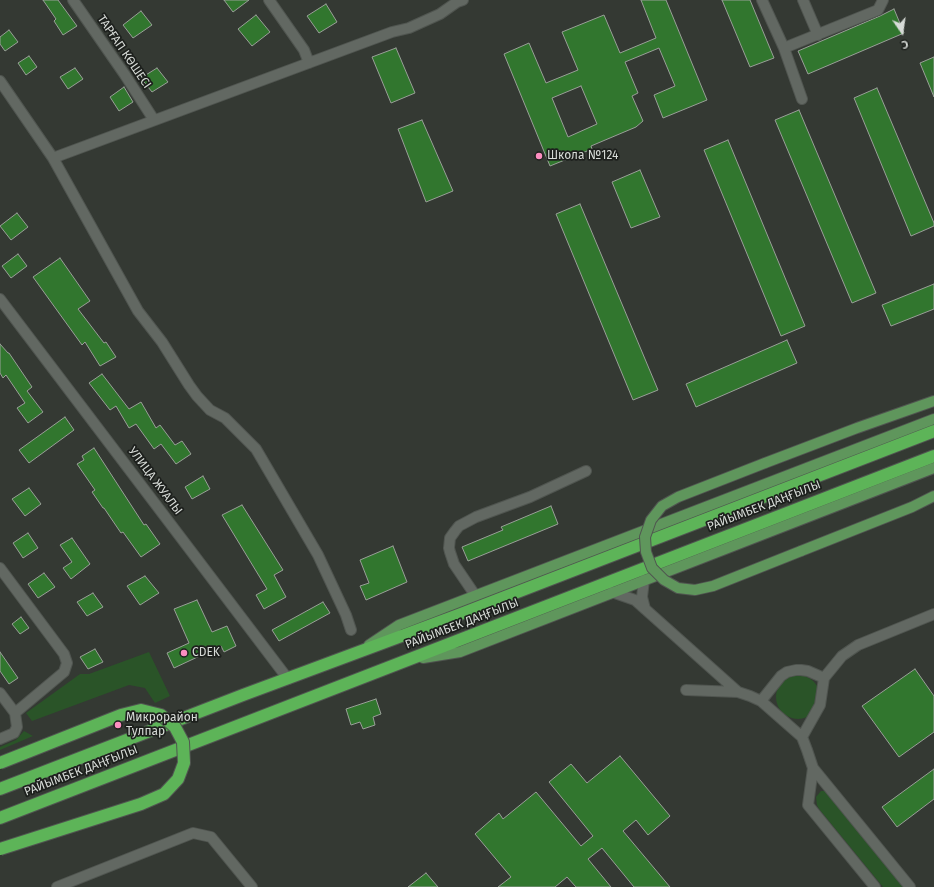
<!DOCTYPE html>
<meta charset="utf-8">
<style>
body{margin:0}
#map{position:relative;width:934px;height:887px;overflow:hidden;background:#343933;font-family:"Fira Sans",sans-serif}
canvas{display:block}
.north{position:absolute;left:882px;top:12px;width:40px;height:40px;-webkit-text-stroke:3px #1d201d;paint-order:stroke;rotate:167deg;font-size:11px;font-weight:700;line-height:16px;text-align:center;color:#d7dbd7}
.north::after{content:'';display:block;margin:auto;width:14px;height:18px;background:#d7dbd7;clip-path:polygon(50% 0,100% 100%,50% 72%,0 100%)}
</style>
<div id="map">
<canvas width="934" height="887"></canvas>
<div class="north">С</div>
</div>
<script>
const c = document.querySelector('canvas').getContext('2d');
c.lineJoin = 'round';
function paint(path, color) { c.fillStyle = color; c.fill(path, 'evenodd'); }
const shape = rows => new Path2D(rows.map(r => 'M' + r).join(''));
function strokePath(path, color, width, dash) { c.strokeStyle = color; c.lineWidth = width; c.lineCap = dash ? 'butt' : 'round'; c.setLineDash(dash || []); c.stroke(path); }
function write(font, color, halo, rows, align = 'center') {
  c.font = font + ' "Fira Sans",sans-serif'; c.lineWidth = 3.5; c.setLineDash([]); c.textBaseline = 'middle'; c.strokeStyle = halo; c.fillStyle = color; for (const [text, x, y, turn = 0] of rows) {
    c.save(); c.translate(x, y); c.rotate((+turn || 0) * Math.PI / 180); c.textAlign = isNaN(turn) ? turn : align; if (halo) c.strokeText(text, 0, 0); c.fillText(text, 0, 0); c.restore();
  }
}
paint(shape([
 [149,652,170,696,155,703,145,688,129,685,32,721,26,713,80,674,89,674],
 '776 697a22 22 0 1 1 44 0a22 22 0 1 1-44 0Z',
 [24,731,33,736,0,750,0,747,16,740],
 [821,791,825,791,828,793,904,887,883,887,819,809,817,805,816,797]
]), '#2a5428');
const building = shape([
 [43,0,58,0,77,26,63,35,54,21,56,19,43,0],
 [224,0,249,0,233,12,224,0],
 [641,0,666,0,707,100,663,118,654,95,675,86,659,48,625,62,638,93,632,96,643,121,636,127,591,146,592,149,550,166,504,54,529,43,546,83,578,70,562,32,604,15,620,53,656,38,641,0],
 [581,86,597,124,568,137,552,98,581,86],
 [722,0,750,0,774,58,750,67,722,0],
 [326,4,337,22,319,33,307,16,326,4],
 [894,9,904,33,808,74,798,51,880,16,894,9],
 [141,11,152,25,133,38,123,25,141,11],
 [256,15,270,32,252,46,238,29,256,15],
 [9,30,18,42,5,51,0,44,0,37,9,30],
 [396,48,415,93,391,103,372,57,396,48],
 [29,56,37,67,26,75,18,63,29,56],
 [934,57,934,97,920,63,934,57],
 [75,68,83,79,68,89,60,77,75,68],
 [157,68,168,82,152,92,141,78,157,68],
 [124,87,133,102,119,111,110,97,124,87],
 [877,88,934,223,934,226,911,236,854,98,877,88],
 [799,110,876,293,852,303,775,120,799,110],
 [422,120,453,191,426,202,398,129,422,120],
 [728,140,805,326,781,336,704,150,728,140],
 [640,170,660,217,631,228,612,182,640,170],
 [580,204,658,390,633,400,556,214,580,204],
 [17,213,28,227,11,240,0,226,17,213],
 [18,254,27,266,11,278,2,266,18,254],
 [60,258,90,301,78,309,104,343,106,342,116,357,100,366,85,342,82,345,33,277,60,258],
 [934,284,934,309,891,326,882,305,934,284],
 [787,340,797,363,696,407,686,384,787,340],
 [0,344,8,353,9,353,32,387,27,391,43,412,28,423,17,408,25,403,6,375,3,378,0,373,0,344],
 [102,374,129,409,141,402,156,428,160,425,175,445,182,441,191,454,176,464,161,444,154,449,136,424,129,428,116,406,110,410,89,383,102,374],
 [65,417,74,430,29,463,19,450,65,417],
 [94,448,144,525,146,524,160,544,141,557,123,532,121,533,104,508,103,508,92,492,95,490,77,464,84,460,82,456,94,448],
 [203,476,210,489,192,499,185,487,203,476],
 [29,488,41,504,25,516,12,499,29,488],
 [242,505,283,570,274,575,286,597,264,609,256,595,267,589,222,515,242,505],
 [551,506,558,524,468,561,462,547,503,530,501,527,551,506],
 [28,533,38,548,23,558,13,543,28,533],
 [72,538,90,564,71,579,63,568,72,562,60,545,72,538],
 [393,546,407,582,366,600,360,586,369,583,360,560,393,546],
 [44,573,55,587,38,598,28,584,44,573],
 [145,576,159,593,140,605,127,586,145,576],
 [93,593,103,607,87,616,77,602,93,593],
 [197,600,212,632,227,626,236,646,224,652,221,646,174,668,167,653,189,643,174,609,197,600],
 [323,602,330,613,279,641,272,630,323,602],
 [21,617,29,628,20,634,12,624,21,617],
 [95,649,103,662,88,669,80,657,95,649],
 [0,652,18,678,9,684,0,671,0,652],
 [915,669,934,696,934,732,899,757,862,706,915,669],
 [376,699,381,714,373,717,375,725,363,729,360,722,351,725,346,709,376,699],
 [620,756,670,816,648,835,636,820,623,831,670,887,634,887,602,848,588,859,611,887,576,887,567,877,555,887,498,887,511,877,475,834,499,813,503,819,536,792,581,846,593,836,549,782,571,764,587,783,620,756],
 [934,769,934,799,897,827,882,807,934,769],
 [426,873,438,887,408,887,426,873]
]);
paint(building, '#31762e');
strokePath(building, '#999f98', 1);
const minor = shape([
 [73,0,125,75,154,120],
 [269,0,304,50,309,63],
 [762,0,784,48,878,10,883,0],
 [803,0,818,35],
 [784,48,802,99],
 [0,81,53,158,138,311,162,342,189,385,197,396,210,410,225,418,256,449,318,555,346,615,351,630],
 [53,158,392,32,409,28,440,14,457,2,463,0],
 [0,299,288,679],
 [0,568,64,654,67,663,64,672,15,713,17,727,14,733,0,739],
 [644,580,642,597,645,609],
 [612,592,635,600,738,692],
 [475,595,454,564,450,552,449,548,450,538,455,531,459,526,476,517,530,497,586,471],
 [686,690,738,692,750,696,761,701,802,737,807,750,813,768,808,805,875,887],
 [0,693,15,713],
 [761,701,781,676,787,672,796,670,801,670,808,671,824,678],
 [802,737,820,705,824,678,842,656,858,645,934,614],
 [813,768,910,887],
 [57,887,193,833,211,837,252,887]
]);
const major = shape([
 [765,463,857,428,934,401],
 [801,551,912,507,934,496],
 [369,645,399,625,934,419],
 [423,658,460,652,934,468]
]);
const highway = shape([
 [0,789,243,695,458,615,934,431],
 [0,818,934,456]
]);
strokePath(minor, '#505550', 12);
strokePath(major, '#505550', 12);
strokePath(highway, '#505550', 14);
strokePath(minor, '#626862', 10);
strokePath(major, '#5f965c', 10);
strokePath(highway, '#5db458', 12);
const majorBridge = shape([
 [765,463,678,497,662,506,651,520,645,537,646,552,652,568,664,580,678,588,695,590,713,586,801,551]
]);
const highwayBridge = shape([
 [0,763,121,715,141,710,161,715,175,727,183,742,184,763,178,779,164,794,141,804,0,849]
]);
strokePath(majorBridge, '#505550', 12, []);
strokePath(highwayBridge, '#505550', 14, []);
strokePath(majorBridge, '#5f965c', 10);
strokePath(highwayBridge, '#5db458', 12);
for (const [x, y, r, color] of [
 [539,156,4,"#fd8ec0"],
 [184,653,4,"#fd8ec0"],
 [118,725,4,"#fd8ec0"]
]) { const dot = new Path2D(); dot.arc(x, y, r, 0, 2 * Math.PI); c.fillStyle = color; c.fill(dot); strokePath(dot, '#1d201d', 1.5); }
write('12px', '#d7dbd7', '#1d201d', [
 ["ТАРҒАП КӨШЕСІ",124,52,56],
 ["УЛИЦА ЖУАЛЫ",155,481,53],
 ["РАЙЫМБЕК ДАҢҒЫЛЫ",764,506,-21],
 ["РАЙЫМБЕК ДАҢҒЫЛЫ",462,624,-21],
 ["РАЙЫМБЕК ДАҢҒЫЛЫ",81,771,-21]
]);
write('12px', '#d7dbd7', '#1d201d', [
 ["Школа №124",547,156],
 ["CDEK",192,653],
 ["Микрорайон",126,718],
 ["Тулпар",126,732]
], 'left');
</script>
